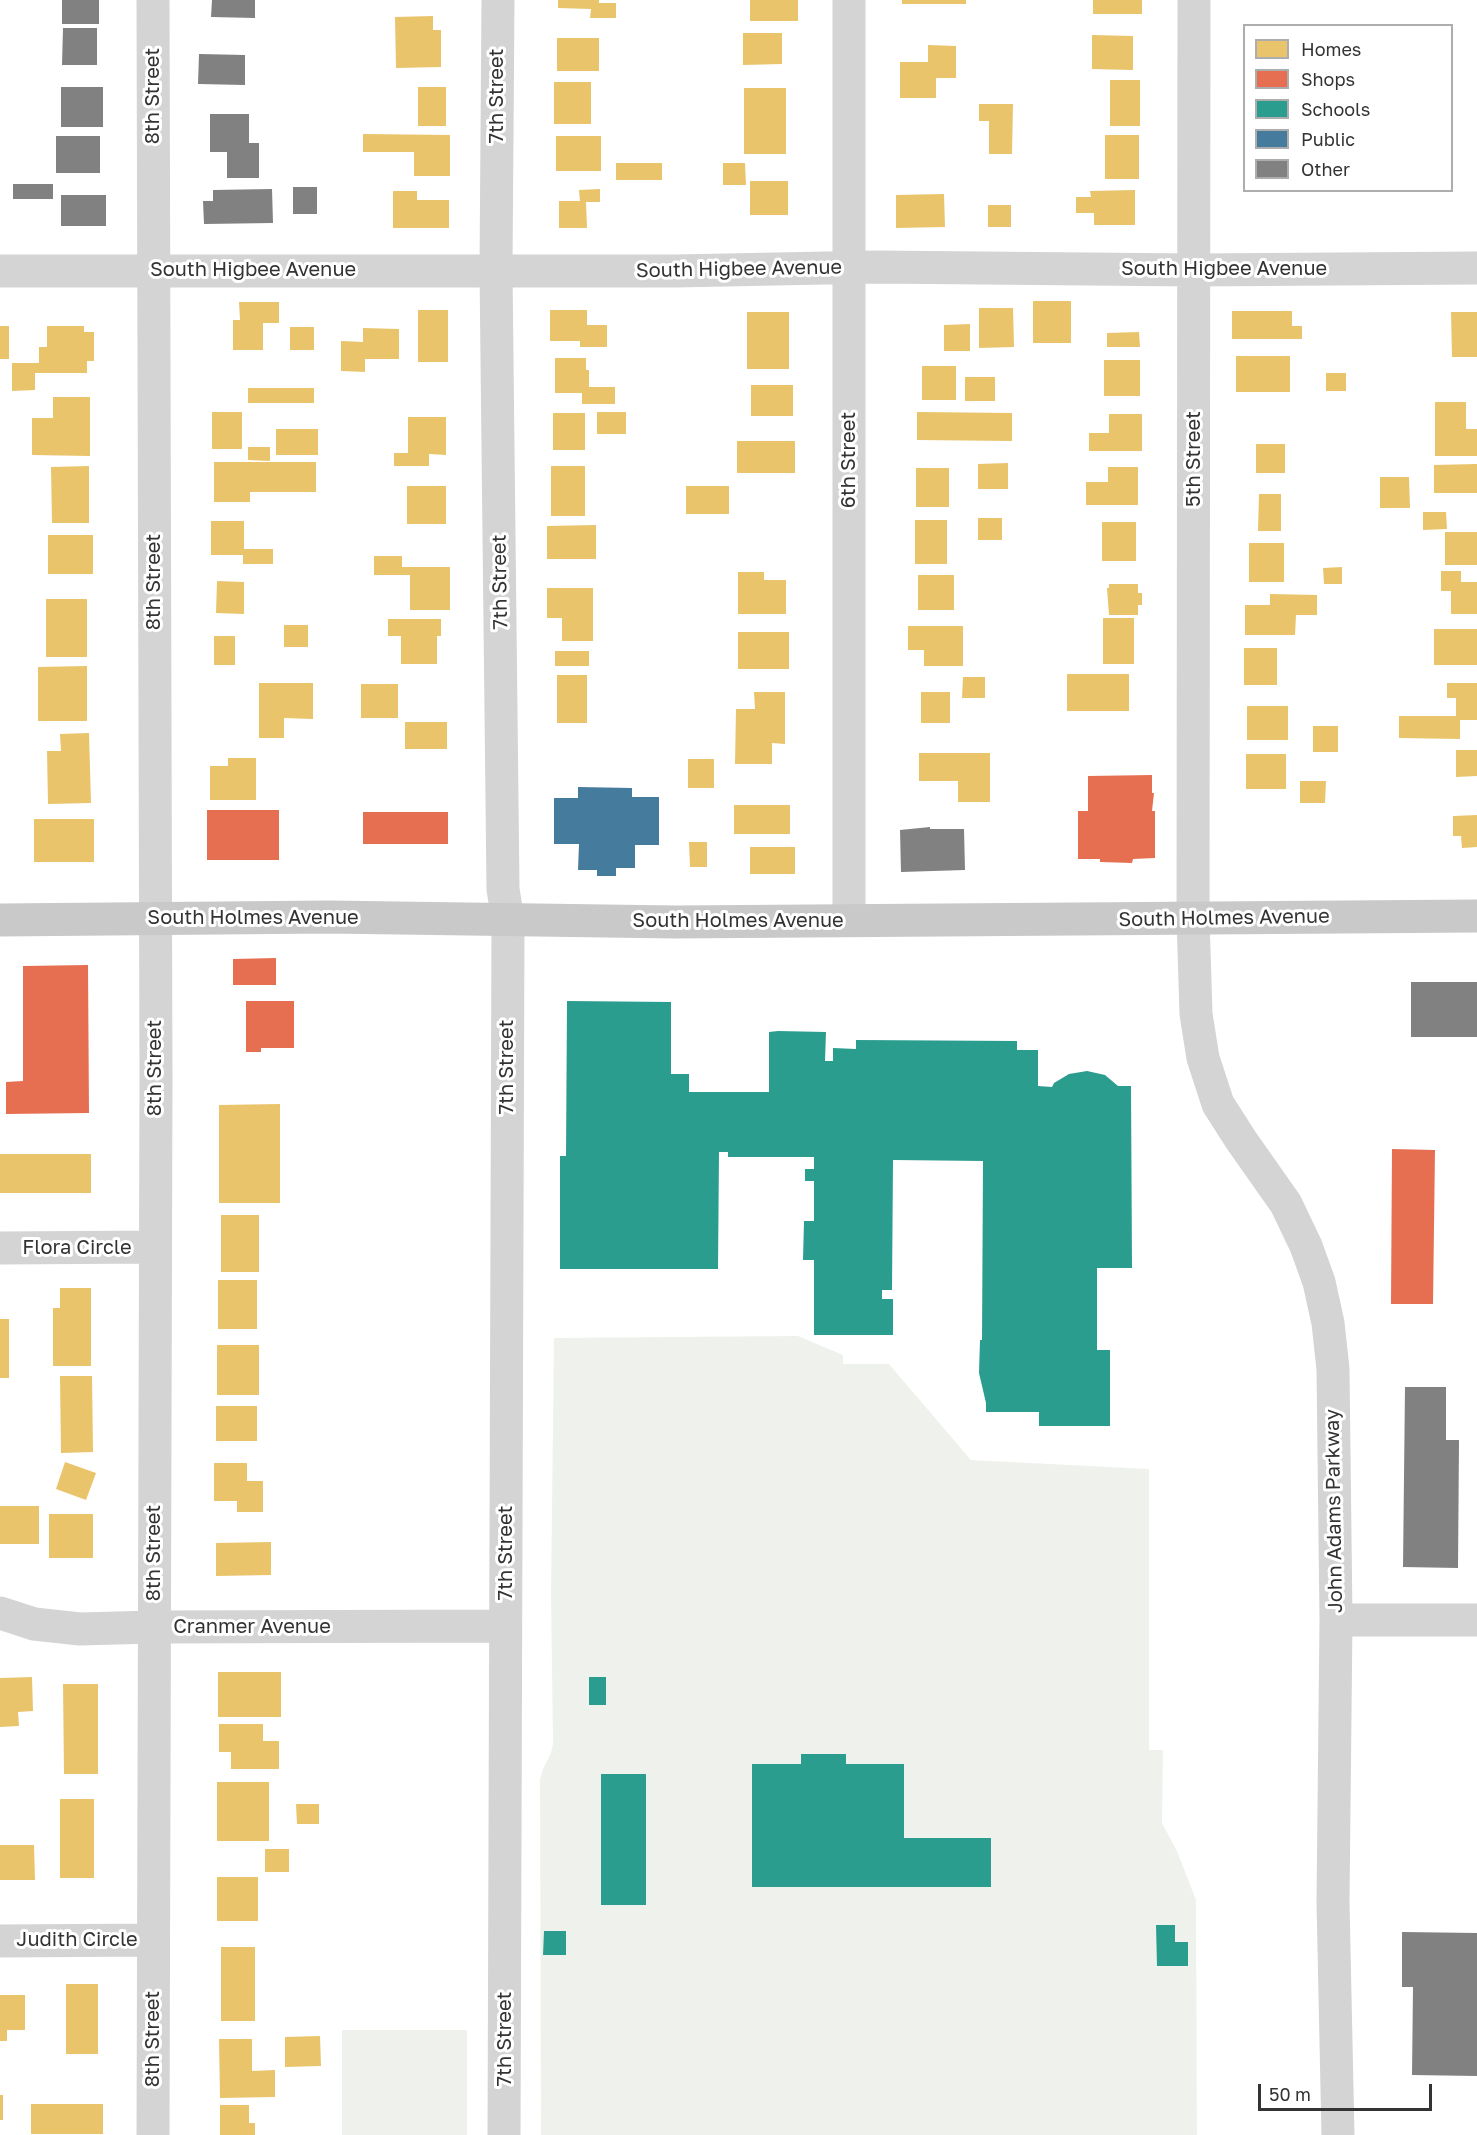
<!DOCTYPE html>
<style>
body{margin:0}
#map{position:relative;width:1477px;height:2135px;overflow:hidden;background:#fff;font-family:"Golos Text",sans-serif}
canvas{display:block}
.legend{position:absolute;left:1243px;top:24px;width:210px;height:168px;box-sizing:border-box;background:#fff;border:2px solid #adadad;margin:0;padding:8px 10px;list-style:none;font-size:18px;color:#333}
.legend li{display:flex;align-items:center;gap:12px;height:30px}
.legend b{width:30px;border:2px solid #adadad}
.scale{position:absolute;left:1258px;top:2084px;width:174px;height:27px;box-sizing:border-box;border:3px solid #333;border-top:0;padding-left:8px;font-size:18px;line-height:21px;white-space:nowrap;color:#333;-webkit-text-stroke:4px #fff;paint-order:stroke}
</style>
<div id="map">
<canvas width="1477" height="2135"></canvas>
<ul class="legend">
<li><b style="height:16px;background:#e9c46a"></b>Homes</li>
<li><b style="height:16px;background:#e76f51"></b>Shops</li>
<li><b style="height:16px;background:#2a9d8f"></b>Schools</li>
<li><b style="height:16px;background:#457b9d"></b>Public</li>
<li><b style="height:16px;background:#818181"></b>Other</li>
</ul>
<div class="scale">50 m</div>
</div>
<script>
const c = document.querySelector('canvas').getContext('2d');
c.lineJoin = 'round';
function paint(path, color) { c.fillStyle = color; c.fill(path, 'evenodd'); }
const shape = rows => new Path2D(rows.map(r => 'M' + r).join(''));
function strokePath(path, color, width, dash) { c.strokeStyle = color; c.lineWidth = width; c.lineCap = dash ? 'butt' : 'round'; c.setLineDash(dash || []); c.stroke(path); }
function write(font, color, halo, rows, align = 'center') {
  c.font = font + ' "Golos Text",sans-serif'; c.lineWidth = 6; c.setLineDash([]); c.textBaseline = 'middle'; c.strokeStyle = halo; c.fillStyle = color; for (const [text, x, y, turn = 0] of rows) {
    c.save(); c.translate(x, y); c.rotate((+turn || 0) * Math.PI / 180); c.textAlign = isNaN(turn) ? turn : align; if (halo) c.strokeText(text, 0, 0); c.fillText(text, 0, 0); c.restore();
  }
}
paint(shape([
 [798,1336,843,1355,843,1364,889,1364,971,1460,1149,1469,1149,1750,1163,1750,1162,1823,1177,1851,1196,1900,1197,2135,541,2135,540,1780,543,1769,551,1753,553,1744,551,1594,554,1338],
 [342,2030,467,2030,467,2135,342,2135]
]), '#eff2ec');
paint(shape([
 [558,0,599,0,599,3,616,3,616,18,590,18,591,9,558,8],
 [750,0,798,0,798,21,750,21],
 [902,0,966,0,966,4,902,4],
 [1093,0,1142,0,1142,14,1093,14],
 [433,16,433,30,441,30,441,67,396,68,395,17],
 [743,33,782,33,782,64,743,65],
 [1092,35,1133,36,1133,70,1092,69],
 [557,38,599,38,599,71,557,71],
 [928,45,956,46,956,78,936,78,936,98,900,98,900,62,928,62],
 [1110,80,1140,80,1140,126,1110,126],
 [554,82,591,82,591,124,554,124],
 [418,87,446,87,446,126,418,126],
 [744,88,786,88,786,154,744,154],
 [979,104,1013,104,1012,154,989,154,989,121,979,121],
 [363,134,450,135,450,176,414,176,414,152,363,152],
 [1105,135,1139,135,1139,179,1105,179],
 [556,136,601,136,601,171,556,171],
 [616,163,662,163,662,180,616,180],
 [723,163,745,163,746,185,723,185],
 [750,181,788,181,788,215,750,215],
 [600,189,600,202,586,202,587,228,559,228,559,201,580,201,579,190],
 [1135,190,1135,225,1094,225,1094,213,1076,213,1076,197,1091,197,1090,191],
 [393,191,417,191,417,200,449,200,449,228,393,228],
 [944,194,945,227,896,228,896,195],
 [988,205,1011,205,1011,227,988,227],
 [1033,301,1071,301,1071,343,1033,343],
 [239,302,279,302,279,323,263,323,263,350,233,350,233,320,240,320],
 [979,308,1013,308,1014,347,979,348],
 [418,310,448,310,448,362,418,362],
 [550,310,587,310,587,325,607,325,607,347,580,347,580,341,550,341],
 [1232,311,1292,311,1292,326,1302,326,1302,339,1232,339],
 [747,312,789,312,789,369,747,369],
 [1451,312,1477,312,1477,357,1452,357],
 [970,324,970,351,944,351,944,325],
 [0,326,9,326,9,359,0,359],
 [47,326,84,326,84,332,94,332,94,361,87,361,87,373,35,373,35,390,12,391,12,363,39,363,39,347,47,347],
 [290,327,314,327,314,350,290,350],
 [363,328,399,329,399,359,365,359,365,372,341,371,341,341,363,342],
 [1139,332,1140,347,1107,347,1107,333],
 [1236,356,1290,356,1290,392,1236,392],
 [555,358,586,358,586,370,589,370,589,387,615,387,615,404,582,404,582,393,555,393],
 [1104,360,1140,360,1140,396,1104,396],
 [922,366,956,366,956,400,922,400],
 [1326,373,1346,373,1346,391,1326,391],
 [965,377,995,377,995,401,965,401],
 [751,385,793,385,793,416,751,416],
 [248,388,314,388,314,403,248,403],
 [53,397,90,397,90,456,32,455,32,418,53,418],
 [1435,402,1466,402,1466,429,1477,429,1477,456,1435,456],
 [212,412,242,412,242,449,212,449],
 [597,412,626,412,626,434,597,434],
 [917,412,1012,413,1012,441,917,440],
 [553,413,585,413,585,450,553,450],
 [1109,414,1142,414,1142,451,1089,451,1089,433,1109,433],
 [408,417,446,417,446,455,429,454,429,466,394,466,394,453,408,453],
 [276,429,318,429,318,455,276,455],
 [737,441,795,441,795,473,737,473],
 [1256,444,1285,444,1285,473,1256,473],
 [248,447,270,447,270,461,248,460],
 [214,462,316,462,316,492,250,492,250,502,214,502],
 [1008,463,1008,489,978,489,978,464],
 [1477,464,1477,493,1434,493,1434,465],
 [89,466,89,523,52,523,51,467],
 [551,466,585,466,585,516,551,516],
 [1108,467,1138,467,1138,505,1086,505,1086,482,1108,482],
 [916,468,949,468,949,507,916,507],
 [1380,477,1409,477,1410,508,1380,508],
 [407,486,446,486,446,524,407,524],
 [686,486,729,486,729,514,686,514],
 [1259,494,1281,494,1281,531,1258,531],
 [1423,512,1446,512,1447,529,1423,530],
 [978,518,1002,518,1002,540,978,540],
 [915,520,947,520,947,564,915,564],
 [211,521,244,521,244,549,273,549,273,564,243,564,243,555,211,555],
 [1102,522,1136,522,1136,561,1102,561],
 [596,525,596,559,547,559,547,526],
 [1445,532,1477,532,1477,565,1445,565],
 [48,535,93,535,93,574,48,574],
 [1249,543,1284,543,1284,582,1249,582],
 [374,556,402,556,402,567,450,567,450,610,410,610,410,575,374,575],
 [1342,567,1342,584,1324,584,1323,568],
 [1441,571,1461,571,1461,582,1477,582,1477,614,1451,614,1451,591,1441,591],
 [738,572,764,572,764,580,786,580,786,614,738,614],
 [918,575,954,575,954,610,918,610],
 [217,581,244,582,244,614,216,613],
 [1109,584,1138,584,1138,593,1142,593,1142,605,1138,605,1138,615,1109,615,1107,588,1109,588],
 [547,588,593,588,593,641,562,641,562,618,547,618],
 [1270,594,1317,595,1317,615,1296,615,1295,635,1245,635,1245,605,1270,605],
 [46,599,87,599,87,657,46,657],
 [1103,618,1134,618,1134,664,1103,664],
 [388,619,441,619,441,636,437,636,437,664,401,664,401,636,388,636],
 [284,625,308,625,308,647,284,647],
 [908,626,963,626,963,666,924,666,924,650,908,650],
 [1434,629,1477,629,1477,665,1434,665],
 [738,632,789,632,789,669,738,669],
 [214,636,235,636,235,665,214,665],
 [1244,648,1277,648,1277,685,1244,685],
 [555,651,589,651,589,666,555,666],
 [87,666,87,721,38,721,38,667],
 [1067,674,1129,674,1129,711,1067,711],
 [557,675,587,675,587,723,557,723],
 [963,677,985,677,985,698,962,698],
 [259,683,313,683,313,719,284,718,284,738,259,738],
 [1447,683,1477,683,1477,720,1460,720,1460,739,1399,738,1399,716,1456,716,1456,698,1447,698],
 [361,684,398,684,398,718,361,718],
 [754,692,785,692,785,744,772,743,772,764,735,764,736,709,755,709],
 [921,692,950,692,950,723,921,723],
 [1247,706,1288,706,1288,740,1247,740],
 [405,722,447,722,447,749,405,749],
 [1313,726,1338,726,1338,752,1313,752],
 [89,733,91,803,48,804,47,751,61,751,60,734],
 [1456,750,1477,750,1477,776,1456,777],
 [919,753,990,753,990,802,958,802,958,781,919,781],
 [1246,754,1286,754,1286,789,1246,789],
 [228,758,256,758,256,800,210,800,210,766,228,766],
 [688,759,714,759,714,788,688,788],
 [1300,781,1326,781,1325,803,1300,803],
 [734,805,790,805,790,834,734,834],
 [1477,815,1477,847,1462,848,1461,836,1453,836,1453,816],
 [34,819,94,819,94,862,34,862],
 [689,842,707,842,707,867,690,867],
 [750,847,795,847,795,874,750,874],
 [280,1104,280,1203,219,1203,219,1105],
 [0,1154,91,1154,91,1193,0,1193],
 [221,1215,259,1215,259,1272,221,1272],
 [218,1280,257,1280,257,1329,218,1329],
 [60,1288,91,1288,91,1366,53,1366,53,1308,60,1308],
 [0,1319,9,1319,9,1378,0,1378],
 [217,1345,259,1345,259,1395,217,1395],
 [60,1376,92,1376,93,1452,61,1453],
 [216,1406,257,1406,257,1441,216,1441],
 [65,1462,96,1473,86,1500,56,1489],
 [214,1463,247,1463,247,1481,263,1481,263,1512,237,1512,237,1501,214,1501],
 [0,1506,39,1506,39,1544,0,1544],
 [49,1514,93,1514,93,1558,49,1558],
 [271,1542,271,1575,216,1576,216,1543],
 [218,1672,281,1672,281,1717,218,1717],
 [32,1677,33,1711,18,1712,19,1726,0,1727,0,1678],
 [63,1684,98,1684,98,1774,64,1774],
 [219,1724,263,1724,263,1741,279,1741,279,1769,231,1769,231,1752,219,1752],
 [217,1782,269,1782,269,1841,217,1841],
 [60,1799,94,1799,94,1878,60,1878],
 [296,1804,319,1804,319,1824,297,1824],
 [0,1845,34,1845,35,1880,0,1880],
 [265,1849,289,1849,289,1872,265,1872],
 [217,1877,258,1877,258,1921,217,1921],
 [221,1947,255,1947,255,2021,221,2021],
 [66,1984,98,1984,98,2054,66,2054],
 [0,1995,25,1995,25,2030,7,2030,7,2041,0,2041],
 [320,2036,321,2066,285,2067,285,2037],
 [219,2039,252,2039,252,2071,275,2070,275,2097,220,2098],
 [0,2095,3,2095,3,2120,0,2120],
 [31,2104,103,2104,103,2134,31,2134],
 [220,2105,249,2105,249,2123,255,2123,255,2135,220,2135]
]), '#e9c46a');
paint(shape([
 [1152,775,1152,793,1154,793,1152,811,1155,811,1155,858,1133,859,1132,863,1100,862,1100,859,1078,859,1078,811,1088,811,1088,776],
 [207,810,279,810,279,860,207,860],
 [363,812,448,812,448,844,363,844],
 [276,958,276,985,233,985,233,959],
 [88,965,89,1113,6,1114,6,1082,23,1081,23,966],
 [246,1001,294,1001,294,1048,261,1048,261,1052,246,1052],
 [1392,1149,1435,1150,1433,1304,1391,1304]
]), '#e76f51');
paint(shape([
 [567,1001,671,1002,671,1074,689,1074,689,1092,769,1092,769,1032,778,1031,826,1032,825,1061,833,1061,833,1048,856,1049,856,1040,1017,1041,1017,1050,1038,1050,1038,1086,1052,1087,1054,1083,1069,1074,1087,1071,1105,1075,1118,1086,1131,1086,1132,1268,1097,1268,1097,1350,1110,1350,1110,1426,1039,1426,1039,1412,986,1412,986,1403,979,1373,980,1340,982,1340,983,1161,893,1160,892,1290,882,1290,882,1299,893,1299,893,1335,814,1335,814,1260,803,1260,804,1221,814,1221,814,1181,805,1181,805,1169,814,1169,814,1157,728,1157,728,1152,719,1152,718,1269,560,1269,560,1156,566,1156],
 [589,1677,606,1677,606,1705,589,1705],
 [801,1754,846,1754,846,1764,904,1764,904,1838,991,1838,991,1887,752,1887,752,1764,801,1764],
 [601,1774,646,1774,646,1905,601,1905],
 [1156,1925,1175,1925,1175,1942,1188,1942,1188,1966,1157,1966],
 [544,1931,566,1931,566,1955,543,1955]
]), '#2a9d8f');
paint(shape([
 [578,787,632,788,632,797,659,797,659,845,635,845,635,868,616,868,616,876,597,876,597,870,578,870,579,844,554,844,554,798,578,798]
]), '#457b9d');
paint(shape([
 [62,0,99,0,99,24,62,24],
 [212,0,255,0,255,18,211,17],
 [63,28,97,28,97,65,62,65],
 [199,54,245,55,245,85,198,84],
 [61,87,103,87,103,127,61,127],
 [210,114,249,114,249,143,259,143,259,178,227,178,227,152,210,152],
 [56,136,100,136,100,173,56,173],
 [13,184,53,184,53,199,13,199],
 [293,187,317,187,317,214,293,214],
 [272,189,273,223,204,224,203,201,213,201,213,190],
 [61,195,106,195,106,226,61,226],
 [930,827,930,829,964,829,965,870,901,872,900,830],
 [1411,982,1477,982,1477,1037,1411,1037],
 [1405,1387,1446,1387,1446,1440,1459,1440,1458,1568,1403,1567],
 [1402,1932,1477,1933,1477,2076,1412,2075,1413,1987,1402,1987]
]), '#818181');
strokePath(shape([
 [498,0,496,270,503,889,508,921,504,2135],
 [849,0,849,920],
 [1194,0,1193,918,1196,1014,1203,1058,1218,1104,1241,1140,1286,1204,1306,1246,1319,1282,1328,1323,1333,1369,1336,1620,1333,1902,1338,2135],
 [0,271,676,271,876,267,1194,270,1477,268],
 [0,1248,155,1247],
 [0,1613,34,1624,80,1629,154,1627,505,1626],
 [1336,1620,1477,1620],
 [0,1941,153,1940],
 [153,2135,156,1077,153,0]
]), '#d4d4d4', 33);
strokePath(shape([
 [0,920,329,917,675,922,1477,916]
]), '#c9c9c9', 33);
write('20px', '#333', '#fff', [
 ["8th Street",153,96,-90],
 ["7th Street",497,96,-90],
 ["South Higbee Avenue",739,269,-1],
 ["South Higbee Avenue",1224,269],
 ["South Higbee Avenue",253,270],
 ["5th Street",1194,459,-90],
 ["6th Street",849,460,-90],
 ["8th Street",154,582,-90],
 ["7th Street",500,582,-91],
 ["South Holmes Avenue",253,918],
 ["South Holmes Avenue",1224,918,-1],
 ["South Holmes Avenue",738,921],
 ["7th Street",507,1067,-90],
 ["8th Street",155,1068,-90],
 ["Flora Circle",77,1248],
 ["John Adams Parkway",1334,1511,-91],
 ["8th Street",154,1553,-90],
 ["7th Street",506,1553,-90],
 ["Cranmer Avenue",252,1627],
 ["Judith Circle",77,1940],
 ["8th Street",153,2039,-90],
 ["7th Street",505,2039,-90]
]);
</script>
